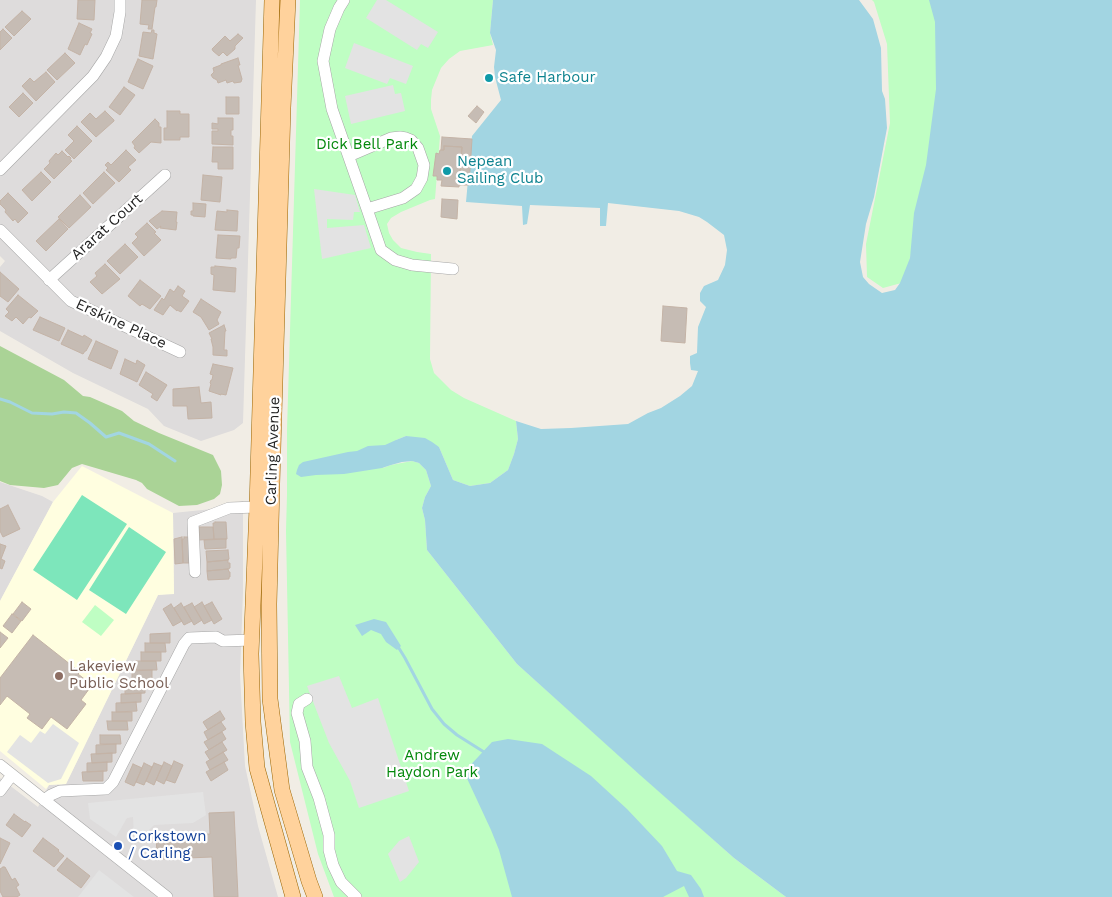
<!DOCTYPE html>
<style>
body{margin:0}
canvas{display:block;background:#f1ede5}
</style>
<canvas width="1112" height="897"></canvas>
<script>
const c = document.querySelector('canvas').getContext('2d');
c.lineJoin = 'round';
function paint(path, color) { c.fillStyle = color; c.fill(path, 'evenodd'); }
const shape = rows => new Path2D(rows.map(r => 'M' + r).join(''));
function strokePath(path, color, width, dash) { c.strokeStyle = color; c.lineWidth = width; c.lineCap = dash ? 'butt' : 'round'; c.setLineDash(dash || []); c.stroke(path); }
function write(font, color, halo, rows, align = 'center') {
  c.font = font + ' "Work Sans",sans-serif'; c.lineWidth = 4.5; c.setLineDash([]); c.textBaseline = 'middle'; c.strokeStyle = halo; c.fillStyle = color; for (const [text, x, y, turn = 0] of rows) {
    c.save(); c.translate(x, y); c.rotate((+turn || 0) * Math.PI / 180); c.textAlign = isNaN(turn) ? turn : align; if (halo) c.strokeText(text, 0, 0); c.fillText(text, 0, 0); c.restore();
  }
}
paint(shape([
 [0,0,256,0,243,423,234,430,201,441,164,426,148,409,73,373,0,331,0,267,5,261,0,256],
 [0,482,42,496,53,502,0,601],
 [243,501,243,592,240,675,245,766,258,826,278,897,0,897,0,778,38,807,49,785,66,784,158,595,174,593,173,513,212,509]
]), '#dedcdc');
paint(shape([
 [82,466,173,513,174,594,158,595,66,784,49,785,46,789,0,751,0,601,53,502]
]), '#fffee0');
paint(shape([
 [0,346,64,380,83,396,90,397,122,411,134,421,159,433,213,455,221,471,222,485,220,494,214,499,197,505,179,506,147,489,142,483,136,480,82,464,72,468,58,485,44,488,10,485,0,481]
]), '#aad396');
paint(shape([
 [300,0,493,0,490,33,493,45,460,51,449,59,441,68,432,90,431,100,431,109,440,136,435,199,430,200,401,212,391,218,387,224,389,233,393,240,401,248,417,252,431,254,430,359,434,373,451,390,464,398,516,421,518,439,514,454,508,470,490,483,470,486,453,480,439,447,406,436,396,440,383,468,391,465,412,461,419,463,426,470,431,486,425,497,422,508,425,520,427,550,517,664,734,858,786,897,334,897,318,854,290,742,286,531,287,494,287,430],
 [872,0,943,0,944,96,905,282,883,288,867,277,866,244,890,123,887,44,874,2],
 [95,605,114,620,101,636,82,622]
]), '#bffec3');
paint(shape([
 [82,495,127,524,77,600,33,570],
 [129,527,166,552,126,614,89,590]
]), '#7de6bb');
paint(shape([
 [377,0,386,0,438,32,428,48,421,44,417,50,366,18],
 [354,43,413,66,406,84,390,78,387,84,345,68],
 [393,85,395,94,401,93,405,111,351,124,345,96],
 [314,189,355,195,360,212,354,212,353,220,327,219,327,228,364,225,371,248,322,259],
 [339,676,352,708,378,698,409,791,359,808,350,781,329,743,307,686],
 [53,724,79,743,61,779,48,783,7,752,20,735,31,743,40,731,45,734],
 [203,792,206,815,193,823,154,825,142,837,134,837,133,817,127,818,116,837,90,819,88,803],
 [409,836,419,862,406,878,400,882,388,854,399,841],
 [99,870,134,897,78,897]
]), '#e3e3e3');
paint(shape([
 [493,0,859,0,873,19,881,48,882,91,885,99,887,128,874,197,866,224,860,262,863,277,869,284,882,293,895,290,900,283,910,258,914,213,926,165,936,89,935,22,929,0,1112,0,1112,897,786,897,734,858,640,775,517,664,427,550,425,520,422,508,425,497,431,486,426,470,419,463,412,461,402,462,391,465,382,468,344,474,316,475,301,477,296,474,297,470,299,465,303,462,348,452,357,451,368,446,385,445,396,440,406,436,425,438,432,442,439,447,453,480,470,486,490,483,508,470,514,454,518,439,516,421,541,429,571,428,628,424,648,413,661,408,680,396,692,386,698,371,691,370,690,363,690,356,697,353,698,327,706,307,700,301,700,293,704,286,718,280,725,265,727,250,724,235,707,222,699,217,679,211,608,203,606,226,600,226,600,208,530,205,527,224,523,225,522,206,466,202,472,136,501,100,495,77,494,67,496,50,490,33],
 [374,619,386,622,401,646,397,650,386,642,381,634,371,630,362,636,355,625],
 [508,739,542,744,591,776,627,809,662,846,677,871,691,875,701,889,704,897,689,897,684,886,663,897,512,897,499,850,491,830,464,772,492,742]
]), '#a2d5e2');
strokePath(shape([
 [0,399,10,402,32,413,52,414,64,412,76,413,90,423,106,437,119,433,149,444,175,461],
 [397,645,405,658,432,709,444,724,457,735,484,752]
]), '#a2d5e2', 3);
const building = shape([
 [78,0,95,0,94,20,77,19,78,0],
 [142,0,157,0,156,7,155,7,152,29,148,29,149,25,140,24,142,0],
 [22,11,31,19,14,36,5,27,22,11],
 [79,23,92,29,90,33,92,34,87,45,85,44,80,55,68,49,79,23],
 [3,29,12,38,0,50,0,32,3,29],
 [152,30,154,30,154,33,157,34,153,59,139,56,143,32,151,33,152,30],
 [238,34,243,38,235,46,235,49,227,56,223,52,219,56,213,51,212,49,225,36,230,41,238,34],
 [65,53,75,63,57,80,47,70,65,53],
 [238,58,240,65,238,65,242,79,241,82,234,83,233,81,227,83,226,80,218,83,217,80,213,78,211,75,214,72,213,68,221,65,221,64,238,58],
 [138,59,153,66,143,89,128,82,138,59],
 [46,72,55,82,36,101,22,86,30,78,34,82,46,72],
 [124,87,135,95,120,115,109,107,124,87],
 [23,93,33,103,19,117,9,107,23,93],
 [226,97,239,97,239,114,226,114,226,97],
 [477,106,484,112,476,123,468,116,477,106],
 [105,111,114,120,114,121,96,137,81,122,90,113,96,119,105,111],
 [167,111,180,111,180,114,189,114,189,137,180,137,180,140,164,140,164,128,167,128,167,111],
 [218,118,233,118,233,130,231,130,231,136,233,136,233,145,212,144,212,131,218,131,218,129,212,129,212,123,218,124,218,118],
 [155,119,159,123,159,127,161,127,161,143,151,142,139,153,134,148,135,146,132,142,155,119],
 [77,126,92,141,74,159,65,150,74,141,68,135,77,126],
 [442,137,472,139,469,185,459,185,462,147,444,146,444,150,441,150,442,137],
 [444,146,462,147,459,187,441,186,442,180,437,180,437,176,433,176,436,153,439,154,440,150,444,150,444,146],
 [213,147,233,147,233,169,218,169,218,162,212,162,213,147],
 [126,150,136,160,128,167,131,170,119,182,106,170,108,168,105,165,108,162,111,165,126,150],
 [62,151,68,157,69,156,71,158,70,160,72,161,54,179,44,169,50,163,49,161,56,153,58,155,62,151],
 [41,172,51,182,32,201,22,190,41,172],
 [104,172,115,183,93,204,83,193,104,172],
 [203,175,222,177,220,202,201,200,203,175],
 [8,193,28,213,18,223,15,219,13,221,5,212,6,210,0,204,0,201,8,193],
 [80,195,91,207,69,228,58,217,80,195],
 [442,199,458,200,457,219,441,217,442,199],
 [193,203,206,204,205,217,193,216,193,215,191,215,191,211,193,211,193,203],
 [227,210,238,211,237,231,215,230,217,211,227,212,227,210],
 [162,211,177,212,176,222,177,222,176,230,160,228,161,226,157,229,149,221,162,211],
 [59,219,68,229,46,251,36,241,59,219],
 [147,223,156,232,154,233,161,240,144,256,132,243,138,237,135,234,147,223],
 [218,235,240,236,239,248,237,248,236,258,231,258,231,259,216,258,218,235],
 [125,244,138,257,120,274,107,261,125,244],
 [105,264,120,279,102,294,90,282,97,276,95,273,105,264],
 [215,266,236,268,235,292,213,290,214,275,211,274,211,267,215,267,215,266],
 [0,272,19,289,8,302,0,296,0,272],
 [140,280,161,296,150,309,142,304,140,306,128,296,140,280],
 [178,286,185,291,182,296,189,301,181,312,177,310,177,311,170,305,163,315,154,310,162,298,164,300,170,289,174,292,178,286],
 [18,295,38,311,31,318,29,317,23,324,16,317,12,321,5,316,9,312,6,309,18,295],
 [201,299,221,312,217,320,219,324,209,330,201,317,193,312,201,299],
 [663,306,687,308,685,343,661,341,663,306],
 [40,317,65,328,59,341,33,330,40,317],
 [224,325,226,331,225,331,224,350,227,350,227,356,213,355,213,347,211,339,212,339,209,333,224,325],
 [68,330,83,337,84,335,92,340,86,351,85,351,83,354,61,344,68,330],
 [96,341,118,351,111,369,88,359,96,341],
 [125,359,136,364,137,360,145,365,137,382,120,374,125,359],
 [213,364,233,368,226,395,221,394,221,395,209,391,211,384,210,383,211,380,212,380,213,375,210,374,213,364],
 [146,372,167,385,157,401,151,397,153,394,139,385,146,372],
 [199,387,201,403,211,402,212,418,188,419,187,406,173,406,173,389,199,387],
 [8,505,20,529,3,537,0,531,0,509,8,505],
 [215,522,226,522,227,539,214,539,213,523,215,523,215,522],
 [199,527,213,527,214,539,199,540,199,527],
 [182,537,183,563,175,564,174,539,182,537],
 [184,537,189,537,191,563,183,563,182,539,184,539,184,537],
 [226,539,226,548,205,549,204,540,226,539],
 [0,544,6,546,1,559,5,561,2,569,0,568,0,544],
 [228,550,229,559,228,560,207,562,206,551,228,550],
 [228,560,228,563,230,563,230,568,228,569,207,571,207,562,228,560],
 [228,569,229,572,230,572,230,577,229,577,229,579,208,580,207,571,228,569],
 [22,602,31,609,22,621,13,614,22,602],
 [202,602,212,620,204,624,194,607,202,602],
 [212,602,222,619,214,624,204,606,212,602],
 [181,603,192,621,184,625,174,608,181,603],
 [192,603,202,620,194,625,184,607,192,603],
 [171,604,182,621,173,626,163,609,171,604],
 [12,614,21,621,12,633,3,626,12,614],
 [0,632,8,638,0,648,0,632],
 [170,633,170,643,150,643,150,634,170,633],
 [33,635,80,672,78,674,92,685,81,700,86,704,67,729,51,717,42,729,27,718,30,714,7,696,0,705,0,678,33,635],
 [145,643,165,643,166,652,145,652,145,643],
 [141,652,161,652,161,661,141,661,141,652],
 [136,661,156,661,157,670,136,670,136,661],
 [152,670,152,680,132,680,132,671,152,670],
 [145,684,145,693,125,694,125,685,145,684],
 [141,693,141,702,121,703,121,694,141,693],
 [136,702,137,711,116,712,116,703,136,702],
 [220,711,225,719,208,730,203,722,220,711],
 [112,712,132,712,132,721,112,721,112,712],
 [107,721,127,721,128,730,108,730,107,721],
 [221,722,226,729,208,740,204,732,221,722],
 [222,732,226,739,209,750,204,742,222,732],
 [100,735,120,735,121,744,100,744,100,735],
 [222,742,227,750,210,760,205,752,222,742],
 [116,744,116,753,96,754,96,745,116,744],
 [223,752,228,760,210,770,206,762,223,752],
 [112,753,112,762,92,763,91,754,112,753],
 [174,761,183,765,175,783,166,780,174,761],
 [107,762,107,771,87,772,87,763,107,762],
 [164,762,172,766,164,784,156,780,164,762],
 [224,762,228,770,211,781,206,772,224,762],
 [144,763,152,767,144,785,136,782,144,763],
 [154,763,162,766,154,785,146,781,154,763],
 [133,764,142,768,134,786,125,782,133,764],
 [103,771,103,781,83,781,82,772,103,771],
 [234,812,238,897,214,897,212,857,163,859,163,853,157,853,156,837,210,834,209,813,234,812],
 [14,814,25,822,25,821,31,825,22,837,6,825,14,814],
 [0,838,10,843,0,864,0,838],
 [43,838,59,850,58,851,64,856,54,867,33,851,43,838],
 [67,858,90,876,81,888,57,870,67,858],
 [3,867,5,867,12,880,15,878,19,885,16,887,20,895,17,897,3,897,0,891,0,869,3,867]
]);
paint(building, '#c6bcb4');
strokePath(building, '#c4b3a6', 1);
const minor = shape([
 [344,0,339,8,330,29,323,61,332,109,367,209,381,250,395,260,412,265,453,269],
 [349,156,391,138,400,137,406,138,411,140,418,148,424,165,422,178,416,189,403,198,367,209],
 [0,170,93,76,106,57,116,36,120,12,120,0],
 [0,230,71,301,180,352],
 [49,280,165,175],
 [195,572,193,522,229,508,257,507],
 [307,699,299,704,297,713,305,741,307,767,319,798,329,835,329,850,333,865,341,882,356,897],
 [0,765,167,897],
 [0,791,12,775],
 [44,800,51,795,60,791,106,789,113,782,184,644,189,638,216,637,223,641,252,640]
]);
const major = shape([
 [272,0,257,507,251,654,253,722,257,768,293,897],
 [288,0,283,108,272,484,269,604,270,699,282,790,309,881,315,897]
]);
strokePath(minor, '#a6a6a6', 12);
strokePath(major, '#9b6500', 16);
strokePath(minor, '#fff', 11);
strokePath(major, '#ffd29c', 15);
for (const [x, y, r, color] of [
 [489,78,5,"#0f9aa8"],
 [447,171,5,"#0f9aa8"],
 [59,676,5,"#8d6e63"],
 [118,846,5,"#1a4fb4"]
]) { const dot = new Path2D(); dot.arc(x, y, r, 0, 2 * Math.PI); c.fillStyle = color; c.fill(dot); strokePath(dot, '#fff', 2); }
write('15px', '#0d838f', '#fff', [
 ["Safe Harbour",499,78],
 ["Nepean",457,162],
 ["Sailing Club",457,179]
], 'left');
write('15px', '#03880b', '#fff', [
 ["Dick Bell Park",367,145],
 ["Andrew",432,756],
 ["Haydon Park",432,773]
]);
write('15px', '#1f1f1f', '#fff', [
 ["Ararat Court",107,227,-42],
 ["Erskine Place",121,324,25],
 ["Carling Avenue",273,451,-88]
]);
write('15px', '#785e54', '#fff', [
 ["Lakeview",69,667],
 ["Public School",69,684]
], 'left');
write('15px', '#164399', '#fff', [
 ["Corkstown",128,837],
 ["/ Carling",128,854]
], 'left');
</script>
